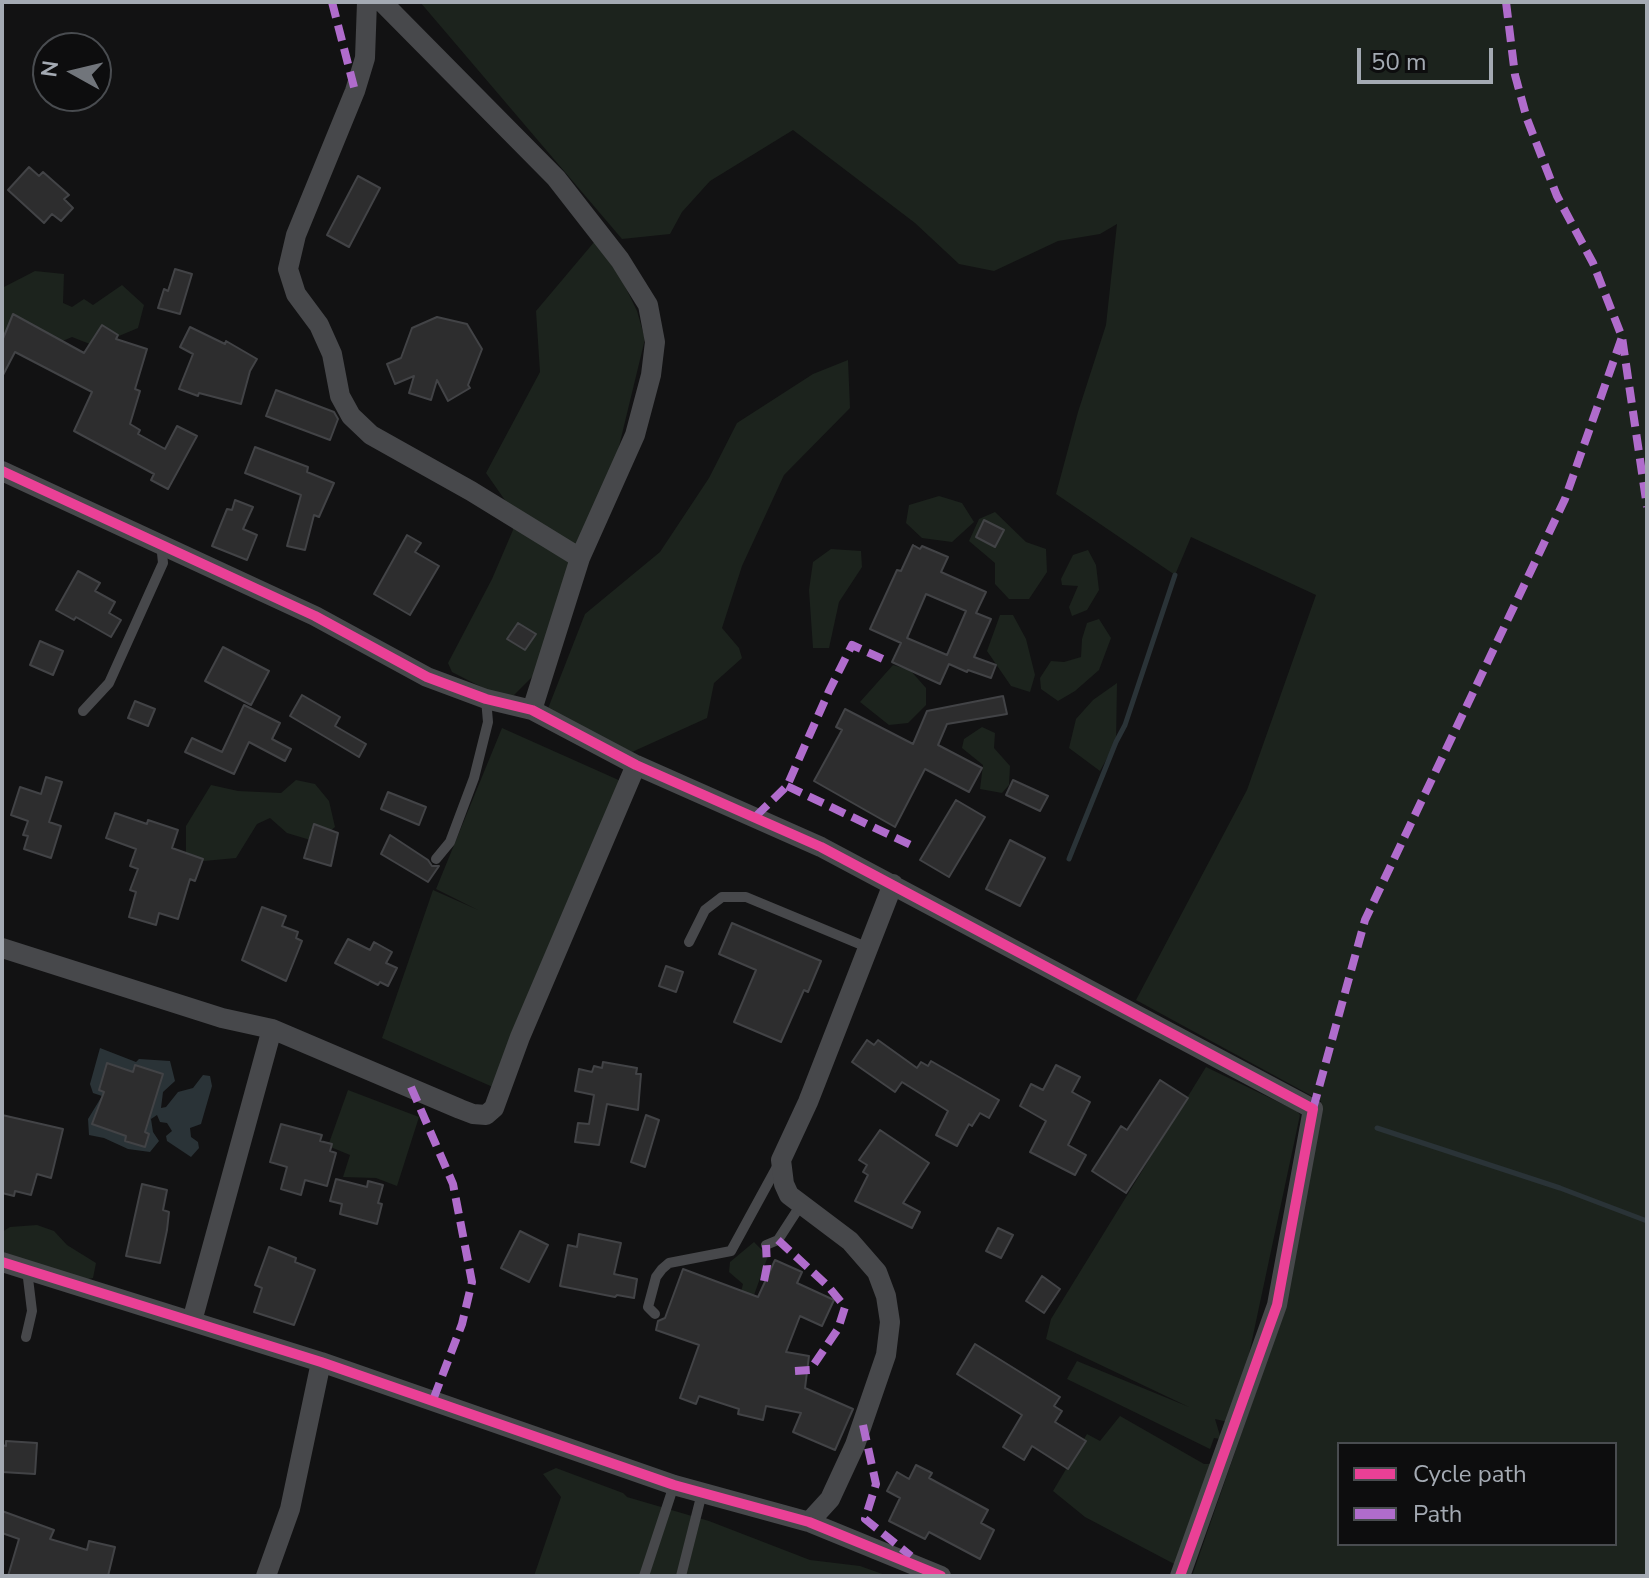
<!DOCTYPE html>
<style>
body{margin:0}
#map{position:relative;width:1649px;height:1578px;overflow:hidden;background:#121213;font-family:"Nunito Sans",sans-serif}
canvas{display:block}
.frame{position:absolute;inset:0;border:4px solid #a4aab3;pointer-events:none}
.legend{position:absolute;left:1337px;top:1442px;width:280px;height:104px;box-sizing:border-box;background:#0d0d0e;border:2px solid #494c50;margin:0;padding:10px 14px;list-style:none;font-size:24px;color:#a4aab3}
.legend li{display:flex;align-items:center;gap:16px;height:40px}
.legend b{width:40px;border:2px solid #494c50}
.north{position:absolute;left:32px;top:32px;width:80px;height:80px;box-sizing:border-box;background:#0d0d0e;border:2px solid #494c50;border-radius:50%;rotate:278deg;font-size:22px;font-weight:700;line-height:32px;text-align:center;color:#a4aab3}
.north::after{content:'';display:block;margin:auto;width:28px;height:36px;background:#71757b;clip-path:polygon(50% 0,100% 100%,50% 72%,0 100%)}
.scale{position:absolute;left:1357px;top:48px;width:136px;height:36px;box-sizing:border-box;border:4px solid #a4aab3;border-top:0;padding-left:10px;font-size:24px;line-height:28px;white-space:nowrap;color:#a4aab3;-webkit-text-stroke:6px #0d0d0e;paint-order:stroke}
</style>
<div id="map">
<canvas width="1649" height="1578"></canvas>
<div class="frame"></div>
<ul class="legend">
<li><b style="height:10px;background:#ea4096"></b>Cycle path</li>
<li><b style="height:10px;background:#b06ccc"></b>Path</li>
</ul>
<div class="north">N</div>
<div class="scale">50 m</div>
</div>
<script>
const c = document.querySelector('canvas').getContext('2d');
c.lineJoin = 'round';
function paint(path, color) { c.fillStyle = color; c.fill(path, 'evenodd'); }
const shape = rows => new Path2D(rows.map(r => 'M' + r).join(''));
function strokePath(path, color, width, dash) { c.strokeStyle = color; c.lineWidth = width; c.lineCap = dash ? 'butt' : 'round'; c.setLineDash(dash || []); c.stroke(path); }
paint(shape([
 [420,2,1647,2,1647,1221,1610,1208,1647,1222,1647,1576,1192,1576,1274,1340,1321,1101,1136,1000,1247,790,1316,595,1191,537,1175,575,1056,494,1078,412,1106,325,1117,224,1100,234,1058,241,994,271,959,264,915,223,793,130,710,181,682,212,670,234,622,239],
 [1339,1444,1615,1444,1615,1544,1339,1544],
 [595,241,622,280,637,311,645,339,614,467,535,674,511,698,497,695,452,672,448,663,492,579,513,530,509,506,486,473,540,372,536,311],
 [35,271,64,274,63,303,72,307,84,299,93,305,122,285,144,305,138,328,95,346,72,337,53,345,22,343,2,336,2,288],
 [848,360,850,408,784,475,742,566,722,628,739,648,742,658,714,683,707,718,632,752,547,711,585,614,660,552,709,478,737,423,813,374],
 [939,496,962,503,974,522,952,542,922,538,906,523,909,505],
 [995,512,1026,542,1046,549,1047,572,1029,599,1009,599,995,584,995,563,969,541,979,519],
 [831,549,861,551,862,567,839,602,829,648,813,648,809,590,813,562],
 [1088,550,1096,565,1099,590,1087,610,1072,616,1069,607,1078,586,1062,585,1061,579,1073,555],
 [1000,615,1013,615,1026,639,1035,675,1030,692,1011,686,987,651],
 [1099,619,1111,638,1099,670,1075,691,1058,701,1041,689,1040,678,1051,661,1064,662,1081,657,1082,639,1087,623],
 [893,665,910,670,926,688,926,705,908,723,889,725,860,702],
 [1117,683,1116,742,1100,771,1069,748,1076,719,1093,700],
 [982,727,995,733,994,748,1010,766,1009,785,1002,793,980,789,983,765,962,748,964,739],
 [502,728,623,782,495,1088,382,1038,433,890,478,910,436,889],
 [296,780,315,784,329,801,335,827,317,842,287,833,270,818,257,824,236,858,204,861,186,853,186,826,211,785,238,791,281,793],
 [1206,1067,1297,1111,1300,1115,1242,1387,1228,1422,1215,1419,1221,1439,1214,1438,1210,1449,1067,1379,1077,1361,1189,1407,1046,1339,1051,1319],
 [348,1090,419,1117,397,1186,376,1178,343,1177,350,1155,328,1146],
 [37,1225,54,1231,67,1245,96,1263,93,1278,66,1283,2,1271,2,1232,10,1227],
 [754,1242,768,1256,739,1337,729,1338,743,1284,729,1272,730,1262],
 [1120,1416,1204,1464,1212,1464,1180,1567,1085,1517,1053,1491,1087,1434,1100,1441],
 [556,1468,623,1493,627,1497,709,1521,810,1560,860,1566,888,1576,534,1576,561,1497,543,1474]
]), '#1c231d');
paint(shape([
 [100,1048,136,1062,139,1059,170,1061,175,1081,163,1092,161,1108,166,1107,178,1092,193,1088,203,1075,210,1076,212,1086,201,1124,190,1128,191,1137,198,1142,199,1148,191,1157,167,1141,166,1136,172,1131,167,1123,160,1122,157,1115,151,1119,153,1132,159,1141,150,1152,128,1149,104,1138,89,1135,88,1119,102,1096,93,1093,90,1084]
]), '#2a3337');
strokePath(shape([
 [1069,859,1116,742,1125,725,1175,575],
 [1377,1128,1560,1188,1647,1221]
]), '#2a3337', 5);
const building = shape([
 [29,167,39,176,43,172,69,195,64,199,73,208,61,221,52,214,44,223,8,190,29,167],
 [358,176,380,188,349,247,327,235,358,176],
 [175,269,192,274,180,314,158,308,164,289,168,291,175,269],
 [13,314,84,353,102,325,118,335,116,339,147,349,135,389,140,391,130,424,140,430,138,434,165,449,177,426,197,436,168,489,151,480,154,474,74,431,92,392,15,352,2,377,2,341,13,314],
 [437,317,467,324,482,349,468,385,470,388,448,401,437,380,431,400,409,393,414,376,395,384,387,364,401,358,412,328,437,317],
 [190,327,225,344,226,341,257,359,250,371,241,404,199,393,198,396,179,389,193,354,180,347,190,327],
 [276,390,334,412,338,419,330,440,266,416,276,390],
 [255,447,308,467,307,472,334,483,319,517,314,515,305,550,287,546,301,495,245,473,255,447],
 [235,500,253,507,243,529,257,535,247,560,212,546,227,509,232,510,235,500],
 [984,520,1004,530,995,547,976,537,984,520],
 [407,535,421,543,415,552,439,566,410,615,374,594,407,535],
 [913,545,920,549,922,546,948,557,941,572,986,592,976,613,991,619,974,657,996,665,991,678,968,670,967,672,949,664,940,684,892,662,901,643,870,629,897,570,901,571,913,545],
 [926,594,966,611,947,655,907,638,926,594],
 [78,571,100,583,95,591,115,602,109,613,121,620,111,637,76,617,74,620,56,610,78,571],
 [518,623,536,634,525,650,507,639,518,623],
 [40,641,63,651,53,675,30,665,40,641],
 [223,647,269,671,251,705,205,681,223,647],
 [302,695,340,717,335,726,366,744,359,757,290,716,302,695],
 [1003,696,1007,714,947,724,938,745,982,768,969,792,925,769,895,827,814,781,842,730,836,727,845,709,913,744,927,711,1003,696],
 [135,701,155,709,148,726,128,718,135,701],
 [244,705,280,723,272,739,291,749,285,761,249,742,234,774,185,752,192,738,222,752,244,705],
 [46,777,62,782,49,822,61,826,51,858,24,849,28,836,23,835,28,821,11,815,20,787,41,794,46,777],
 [1013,780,1048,796,1040,811,1006,795,1013,780],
 [388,792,426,807,419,825,381,809,388,792],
 [956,800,985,817,949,877,920,860,956,800],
 [115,813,147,824,148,820,178,830,172,848,203,859,195,881,190,879,178,919,159,913,156,925,129,917,136,892,130,890,138,869,130,866,136,849,106,838,115,813],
 [314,824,338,833,331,866,304,858,314,824],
 [390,835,428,860,432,866,439,866,428,882,381,854,390,835],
 [1010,840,1045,858,1020,906,986,889,1010,840],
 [262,907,286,916,282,926,298,932,296,938,302,941,286,981,242,960,262,907],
 [732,923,821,961,808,992,804,990,781,1042,734,1022,756,970,719,954,732,923],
 [348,939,370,950,374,942,392,952,386,963,397,968,388,986,380,982,378,985,335,963,348,939],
 [666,966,683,972,676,992,659,986,666,966],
 [867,1040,874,1045,878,1040,917,1068,921,1062,928,1066,931,1061,999,1100,989,1118,980,1113,972,1126,969,1124,957,1146,936,1135,948,1111,902,1082,895,1092,852,1062,867,1040],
 [603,1062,637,1068,636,1074,641,1074,638,1110,607,1104,599,1145,575,1142,578,1123,589,1124,594,1095,575,1091,579,1069,592,1072,594,1066,602,1068,603,1062],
 [107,1063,133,1072,135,1065,163,1074,145,1132,149,1134,145,1147,125,1141,126,1136,92,1124,104,1092,99,1090,107,1063],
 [1056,1065,1080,1077,1072,1092,1090,1102,1068,1145,1086,1155,1075,1175,1030,1152,1046,1121,1020,1106,1031,1084,1043,1090,1056,1065],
 [1160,1080,1188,1098,1126,1193,1092,1171,1121,1126,1127,1130,1160,1080],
 [2,1115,63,1129,51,1178,37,1174,31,1195,15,1191,14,1196,2,1193,2,1115],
 [646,1115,659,1120,645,1167,631,1162,646,1115],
 [281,1124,322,1135,320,1141,332,1144,330,1151,336,1153,327,1186,305,1180,301,1195,281,1189,287,1167,270,1162,281,1124],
 [880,1130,929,1163,903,1203,920,1212,912,1228,855,1201,868,1175,863,1172,867,1165,859,1160,880,1130],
 [336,1179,367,1187,368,1181,383,1185,378,1203,382,1204,377,1224,340,1214,342,1204,330,1201,336,1179],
 [142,1184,167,1190,163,1210,169,1212,167,1230,160,1263,126,1256,142,1184],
 [998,1228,1013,1235,1001,1258,986,1251,998,1228],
 [520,1231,548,1245,529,1282,501,1268,520,1231],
 [579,1234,621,1243,614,1274,637,1279,634,1298,617,1295,615,1297,560,1286,568,1245,577,1247,579,1234],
 [269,1247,296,1258,295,1262,315,1270,294,1325,254,1312,262,1288,255,1285,269,1247],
 [775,1260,802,1272,797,1283,834,1300,822,1326,800,1316,786,1352,809,1356,805,1388,853,1409,835,1450,793,1432,801,1413,766,1406,763,1420,738,1414,739,1409,699,1396,696,1404,680,1398,699,1345,656,1330,658,1321,665,1318,683,1269,758,1297,775,1260],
 [1042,1276,1060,1289,1044,1313,1026,1301,1042,1276],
 [975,1344,1060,1397,1054,1406,1062,1411,1055,1422,1086,1441,1068,1469,1032,1446,1024,1460,1003,1447,1022,1415,957,1374,975,1344],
 [6,1441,37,1443,35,1474,2,1472,2,1445,6,1446,6,1441],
 [916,1465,932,1473,929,1478,988,1510,981,1523,994,1530,980,1559,929,1532,925,1539,889,1521,900,1498,887,1491,897,1472,909,1479,916,1465],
 [2,1511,54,1530,50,1539,87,1550,89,1541,115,1547,108,1576,8,1576,19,1539,2,1533,2,1511]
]);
paint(building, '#2d2d2e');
strokePath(building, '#424346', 2);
strokePath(shape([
 [83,711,109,683,163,563,161,543],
 [436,859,450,842,474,778,488,722,486,699],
 [689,942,705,910,722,897,746,897,869,948],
 [766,1245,778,1240,800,1206],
 [655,1314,648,1307,656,1277,662,1269,669,1263,731,1251,778,1165],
 [26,1337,32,1311,27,1270],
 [644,1576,674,1485],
 [681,1576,702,1493]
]), '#47484b', 10);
strokePath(shape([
 [367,2,365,58,355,91,296,235,288,269,296,294,319,325,332,354,340,396,351,416,371,435,471,491,580,558],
 [382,2,556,178,620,260,648,305,655,342,651,375,635,435,580,558,532,710],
 [2,471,315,616,427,677,486,699,532,710,636,765,821,847,1313,1109,1277,1305,1180,1576],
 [2,948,222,1018,272,1029,460,1109,473,1114,486,1115,494,1108,520,1037,636,765],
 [2,1262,321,1362,674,1485,809,1522,941,1576],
 [192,1321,272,1029],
 [809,1522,830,1499,855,1445,886,1355,890,1322,886,1296,877,1272,850,1241,789,1195,784,1184,781,1160,808,1102,893,884],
 [266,1576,290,1509,321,1362]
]), '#47484b', 20);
strokePath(shape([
 [332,2,355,91],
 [1506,2,1515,75,1527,119,1557,196,1593,263,1622,337,1647,507],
 [787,786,915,847],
 [756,816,787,786,829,691,852,645,887,661],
 [411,1087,453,1184,472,1282,462,1324,433,1400],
 [1313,1109,1365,920,1565,499,1622,337],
 [778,1240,828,1286,845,1307,838,1329,810,1370,795,1371],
 [764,1281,767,1266,766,1245],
 [863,1425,876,1484,865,1519,911,1556]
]), '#b06ccc', 8, [16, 8]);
strokePath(shape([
 [2,471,315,616,427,677,486,699,532,710,636,765,821,847,1313,1109,1277,1305,1180,1576],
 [2,1262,321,1362,674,1485,809,1522,941,1576]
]), '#ea4096', 10);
</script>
